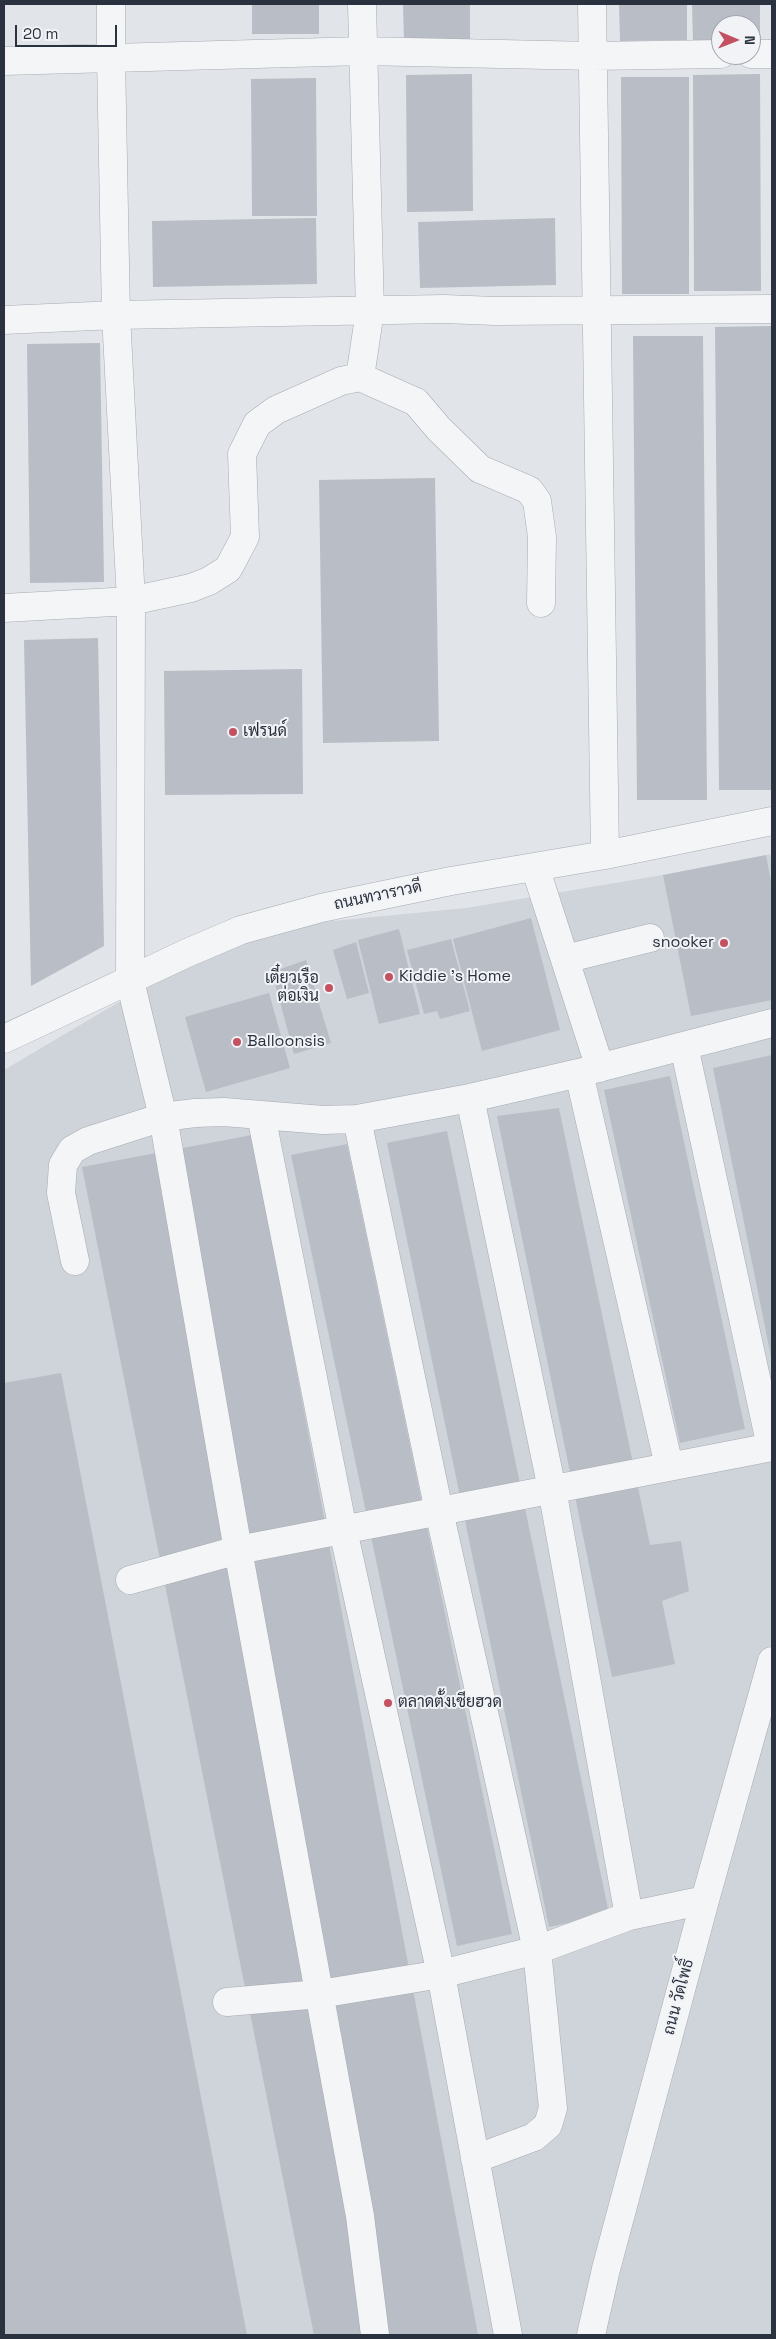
<!DOCTYPE html>
<meta charset="utf-8">
<style>
body{margin:0}
#map{position:relative;width:776px;height:2339px;overflow:hidden;background:#e1e4e9;font-family:"Space Grotesk",sans-serif}
canvas{display:block}
.frame{position:absolute;inset:0;border:5px solid #2b323f;pointer-events:none}
.north{position:absolute;left:711px;top:15px;width:50px;height:50px;box-sizing:border-box;background:#f1f3f6;border:1px solid #a2a6ad;border-radius:50%;rotate:91deg;font-size:14px;font-weight:700;line-height:20px;text-align:center;color:#2b323f}
.north::after{content:'';display:block;margin:auto;width:18px;height:22px;background:#c35161;clip-path:polygon(50% 0,100% 100%,50% 72%,0 100%)}
.scale{position:absolute;left:15px;top:25px;width:102px;height:22px;box-sizing:border-box;border:2px solid #2b323f;border-top:0;padding-left:6px;font-size:15px;line-height:18px;white-space:nowrap;color:#2b323f;-webkit-text-stroke:4px #f1f3f6;paint-order:stroke}
</style>
<div id="map">
<canvas width="776" height="2339"></canvas>
<div class="frame"></div>
<div class="north">N</div>
<div class="scale">20 m</div>
</div>
<script>
const c = document.querySelector('canvas').getContext('2d');
c.lineJoin = 'round';
function paint(path, color) { c.fillStyle = color; c.fill(path, 'evenodd'); }
const shape = rows => new Path2D(rows.map(r => 'M' + r).join(''));
function strokePath(path, color, width, dash) { c.strokeStyle = color; c.lineWidth = width; c.lineCap = dash ? 'butt' : 'round'; c.setLineDash(dash || []); c.stroke(path); }
function write(font, color, halo, rows, align = 'center') {
  c.font = font + ' "Space Grotesk",Sarabun,sans-serif'; c.lineWidth = 4; c.setLineDash([]); c.textBaseline = 'middle'; c.strokeStyle = halo; c.fillStyle = color; for (const [text, x, y, turn = 0] of rows) {
    c.save(); c.translate(x, y); c.rotate((+turn || 0) * Math.PI / 180); c.textAlign = isNaN(turn) ? turn : align; if (halo) c.strokeText(text, 0, 0); c.fillText(text, 0, 0); c.restore();
  }
}
paint(shape([
 [772,854,772,2335,4,2335,4,1070,241,930,466,908,663,875]
]), '#cfd3da');
paint(shape([
 [252,4,319,4,319,34,252,34],
 [403,4,470,4,470,41,404,41],
 [619,4,687,4,687,40,620,41],
 [692,4,760,4,760,41,751,41,751,25,721,25,721,41,693,41],
 [472,74,473,211,407,212,406,75],
 [760,74,761,291,694,291,693,75],
 [621,77,689,77,689,294,622,294],
 [316,78,317,216,252,216,251,79],
 [316,218,317,284,153,287,152,221],
 [555,218,556,285,420,288,418,222],
 [772,326,772,790,719,790,715,327],
 [633,336,703,336,707,800,637,800],
 [100,343,104,582,30,583,27,344],
 [435,478,439,741,323,743,319,480],
 [98,638,104,946,31,986,24,640],
 [302,669,303,794,165,795,164,671],
 [766,855,772,887,772,1000,691,1016,663,875],
 [531,918,560,1030,482,1051,453,939],
 [399,929,420,1014,379,1024,358,940],
 [451,939,470,1011,440,1019,437,1011,424,1014,407,950],
 [356,942,369,993,347,999,333,950],
 [306,960,331,1043,294,1054,272,972],
 [269,993,290,1068,206,1092,185,1017],
 [772,1055,772,1356,771,1357,713,1068],
 [670,1076,745,1429,680,1443,604,1090],
 [559,1108,650,1545,681,1541,689,1591,662,1601,675,1664,612,1677,497,1116],
 [447,1131,609,1914,549,1927,387,1143],
 [252,1135,478,2335,314,2335,82,1167],
 [347,1144,512,1934,457,1946,291,1155],
 [61,1373,247,2335,4,2335,4,1383]
]), '#b9bdc5');
const minor = shape([
 [111,4,111,58,116,315,131,601,130,981,163,1117,238,1550,360,2216,375,2335],
 [592,4,605,855],
 [751,54,772,54],
 [4,61,363,51,593,56,721,54],
 [4,320,116,315,444,309,495,311,772,309],
 [360,377,416,402,439,429,480,469,529,490,537,501,542,537,541,603],
 [4,608,131,601,191,588,209,581,228,569,245,537,242,454,257,424,276,410,312,394,341,381,360,377,370,311,362,4],
 [535,867,600,1068],
 [565,959,650,938],
 [4,1039,187,953,241,930,321,908,451,881,605,855,772,821],
 [684,1046,771,1447],
 [579,1073,669,1466],
 [470,1098,552,1489,629,1916],
 [261,1115,343,1530,441,1974,508,2335],
 [357,1119,439,1511,537,1950,553,2108,548,2125,534,2137,475,2159],
 [75,1261,61,1193,63,1165,72,1150,88,1141,163,1117,195,1113,224,1112,323,1120,357,1119,470,1098,579,1073,772,1023],
 [130,1580,238,1550,772,1447],
 [227,2002,320,1994,441,1974,537,1950,629,1916,705,1900],
 [591,2335,606,2269,705,1900,772,1661]
]);
strokePath(minor, '#a7abb3', 29);
strokePath(minor, '#f4f5f7', 28);
for (const [x, y, r, color] of [
 [233,732,5,"#c35161"],
 [724,943,5,"#c35161"],
 [389,977,5,"#c35161"],
 [329,988,5,"#c35161"],
 [237,1042,5,"#c35161"],
 [388,1703,5,"#c35161"]
]) { const dot = new Path2D(); dot.arc(x, y, r, 0, 2 * Math.PI); c.fillStyle = color; c.fill(dot); strokePath(dot, '#f1f3f6', 2); }
write('16px', '#2b323f', '#f1f3f6', [
 ["เฟรนด์",243,732],
 ["snooker",714,943,"right"],
 ["Kiddie 's Home",399,977],
 ["เตี๋ยวเรือ",319,979,"right"],
 ["ต่อเงิน",319,997,"right"],
 ["Balloonsis",247,1042],
 ["ตลาดตั้งเซียฮวด",398,1703]
], 'left');
write('16px', '#2b323f', '#f1f3f6', [
 ["ถนนทวาราวดี",378,896,-12],
 ["ถนน วัดโพธิ์",679,1997,-75]
]);
</script>
